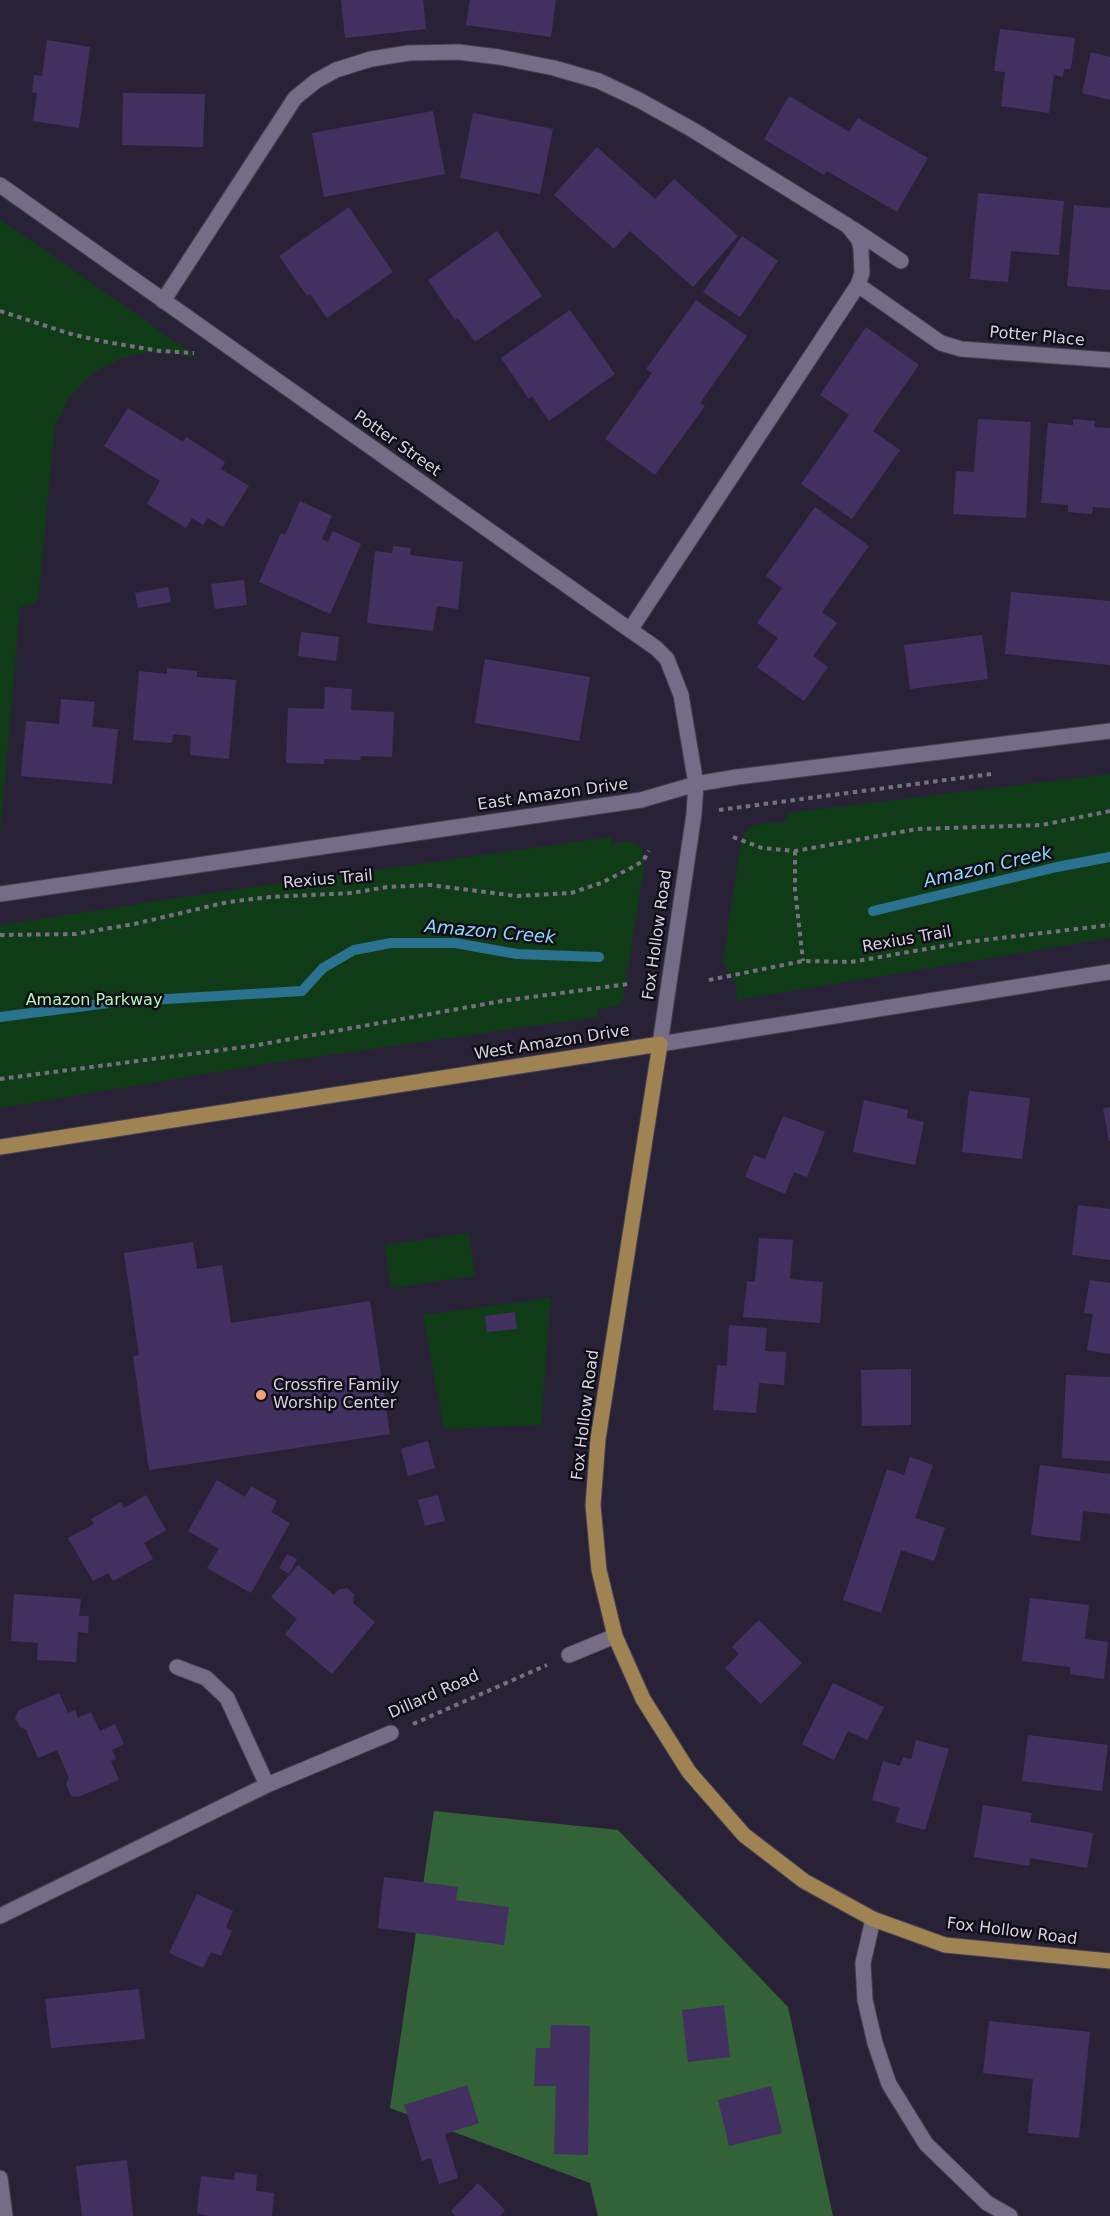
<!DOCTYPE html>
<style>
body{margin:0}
canvas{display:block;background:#292237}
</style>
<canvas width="1110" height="2216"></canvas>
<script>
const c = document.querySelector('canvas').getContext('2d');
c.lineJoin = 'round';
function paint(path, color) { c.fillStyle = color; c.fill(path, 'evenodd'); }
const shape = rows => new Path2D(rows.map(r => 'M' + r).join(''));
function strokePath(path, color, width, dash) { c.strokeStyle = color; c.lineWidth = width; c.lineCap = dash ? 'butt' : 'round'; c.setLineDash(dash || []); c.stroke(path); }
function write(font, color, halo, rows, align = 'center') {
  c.font = font + ' "DejaVu Sans",sans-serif'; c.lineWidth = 5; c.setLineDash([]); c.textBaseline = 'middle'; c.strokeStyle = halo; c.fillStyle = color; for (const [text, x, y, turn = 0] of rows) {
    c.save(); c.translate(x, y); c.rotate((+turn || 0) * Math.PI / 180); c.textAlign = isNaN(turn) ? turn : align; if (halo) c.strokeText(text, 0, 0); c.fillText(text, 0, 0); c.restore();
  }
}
paint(shape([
 [0,219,200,359,175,353,148,352,121,358,93,373,70,396,55,425,38,602,20,607,0,835],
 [1110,774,1110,938,737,1000,736,984,723,961,741,842,745,832,754,825,787,821,787,813],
 [611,837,610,844,624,842,637,844,643,850,644,869,623,1000,618,1005,598,1009,597,1017,258,1065,0,1108,0,925,198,895],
 [469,1233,475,1276,391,1288,385,1245],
 [551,1298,541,1425,444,1429,423,1315]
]), '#103b17');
paint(shape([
 [434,1811,618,1830,788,2007,833,2216,598,2216,590,2183,390,2108]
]), '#336138');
strokePath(shape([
 [873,911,1057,867,1110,857],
 [0,1017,116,1002,302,991,323,968,354,950,391,943,455,943,517,954,599,957]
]), '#2b7290', 10);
paint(shape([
 [341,0,423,0,426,29,345,38],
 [470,0,556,0,551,37,466,25],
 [1000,29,1075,38,1071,69,1064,69,1063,77,1054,75,1049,113,1001,106,1005,72,994,71],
 [47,40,90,47,79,128,33,121,37,93,32,92,34,75,42,76],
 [1091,52,1110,57,1110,100,1082,93],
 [123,93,205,94,203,147,122,145],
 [789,96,849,132,858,118,928,158,897,212,827,171,824,175,764,139],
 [433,111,445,174,324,197,312,133],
 [473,113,553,129,540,194,460,178],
 [597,147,655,199,674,179,738,236,693,287,630,231,614,249,554,195],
 [978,193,1064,201,1059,255,1011,251,1008,282,970,279],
 [1074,205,1110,208,1110,290,1067,286],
 [349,207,393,272,327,318,310,294,307,296,279,256],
 [497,231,542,296,475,342,458,318,455,320,428,280],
 [742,236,778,261,740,317,703,292],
 [696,300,747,336,700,403,705,406,655,475,605,439,652,373,646,369],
 [570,310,615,374,549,421,532,396,529,399,501,358],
 [866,327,919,365,873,431,900,450,852,519,801,484,849,415,820,395],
 [128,408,183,442,186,437,225,462,221,469,249,486,223,527,208,518,203,525,192,518,186,528,147,504,160,481,104,446],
 [978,419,1031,422,1026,518,953,514,956,471,974,472],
 [1073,419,1095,421,1094,427,1110,428,1110,508,1093,507,1092,514,1068,512,1068,505,1041,503,1048,423,1073,425],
 [300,501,332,516,322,539,328,542,333,531,361,544,330,614,259,582,281,533,285,535],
 [815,507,869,546,822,612,837,623,813,656,828,667,804,701,757,667,778,638,757,623,782,588,766,576],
 [393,546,411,548,410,555,463,562,458,609,437,606,433,631,367,623,375,551,392,553],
 [244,580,247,605,215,609,211,584],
 [168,587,171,602,138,608,135,593],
 [1011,592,1110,601,1110,665,1005,654],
 [301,632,339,637,336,661,298,656],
 [982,635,988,679,910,689,904,645],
 [485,659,590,677,579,741,475,723],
 [167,668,197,671,197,677,236,680,229,759,190,755,191,736,173,734,172,743,133,740,139,671,167,674],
 [325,687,352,689,351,710,394,712,392,757,361,756,360,760,324,759,324,764,286,763,288,708,324,709],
 [61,699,95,702,92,727,118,729,112,784,21,776,26,721,59,724],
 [969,1091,1030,1098,1022,1159,962,1152],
 [864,1100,908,1110,907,1118,924,1122,915,1165,853,1152],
 [1110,1107,1110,1141,1109,1141,1103,1108],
 [783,1116,825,1132,807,1177,794,1172,785,1194,745,1177,754,1155,765,1159],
 [1078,1205,1110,1209,1110,1260,1072,1255],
 [759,1238,793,1240,790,1279,823,1282,820,1323,743,1317,747,1281,755,1282],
 [193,1242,197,1269,222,1265,231,1323,370,1301,390,1434,149,1470,133,1356,139,1355,124,1253],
 [1090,1280,1110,1283,1110,1354,1087,1350,1093,1314,1084,1313],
 [515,1312,517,1329,487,1332,485,1316],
 [729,1325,767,1328,765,1351,786,1352,784,1385,759,1383,756,1413,713,1410,717,1365,727,1366],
 [911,1369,911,1425,862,1426,861,1370],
 [1066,1375,1110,1377,1110,1461,1062,1458],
 [428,1441,435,1468,408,1476,401,1449],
 [910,1457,933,1465,915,1518,945,1528,934,1561,901,1550,881,1613,843,1600,887,1469,904,1475],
 [1040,1465,1110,1474,1110,1514,1083,1511,1080,1541,1031,1535],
 [217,1480,245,1497,251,1486,277,1501,271,1512,290,1523,251,1593,207,1568,219,1549,188,1531],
 [146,1495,166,1530,144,1543,153,1559,113,1581,108,1573,93,1581,68,1538,94,1524,91,1519,121,1502,124,1508],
 [438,1495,445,1521,425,1526,418,1500],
 [287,1554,297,1559,289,1574,279,1568],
 [298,1565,334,1595,338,1590,347,1588,354,1594,353,1603,375,1622,332,1674,285,1634,297,1619,271,1597],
 [14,1594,81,1599,79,1616,89,1616,88,1633,78,1632,76,1662,37,1660,38,1643,11,1641],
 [1030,1598,1089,1605,1085,1639,1108,1642,1104,1679,1070,1674,1070,1667,1022,1661],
 [759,1620,802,1663,761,1704,725,1668,739,1654,732,1647],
 [833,1683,884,1707,867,1740,848,1731,834,1760,802,1744],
 [59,1693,68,1713,75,1710,78,1718,91,1712,100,1731,115,1724,124,1744,112,1750,116,1759,111,1761,119,1780,78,1797,71,1796,66,1784,69,1778,57,1750,38,1758,26,1730,20,1727,15,1718,19,1710],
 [1028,1735,1108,1745,1102,1791,1022,1781],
 [916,1740,949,1749,925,1830,895,1822,900,1808,872,1800,883,1761,900,1766,903,1757,911,1759],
 [983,1805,1032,1813,1030,1822,1093,1833,1087,1868,1030,1858,1029,1866,974,1857],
 [384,1877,458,1887,456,1900,509,1907,504,1945,378,1928],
 [197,1894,233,1911,226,1927,232,1931,221,1956,211,1952,203,1968,169,1953],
 [139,1989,145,2039,51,2048,45,1999],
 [724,2005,730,2057,688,2062,682,2010],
 [989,2021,1090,2032,1079,2138,1028,2133,1033,2079,983,2073],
 [551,2025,590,2026,588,2155,554,2154,556,2086,534,2086,536,2048,550,2048],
 [467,2085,479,2123,445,2134,458,2178,439,2184,431,2158,422,2161,404,2105],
 [771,2086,782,2133,729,2146,718,2100],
 [127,2160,133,2216,82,2216,76,2166],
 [235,2172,257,2175,256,2191,274,2193,272,2216,208,2216,197,2213,201,2176,234,2180],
 [478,2183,505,2210,500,2216,455,2216,451,2211]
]), '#423060');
const minor = shape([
 [0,185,630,630,656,648,667,659,681,695,696,784,694,814,660,1044,1110,972],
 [853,229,901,261],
 [163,301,295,98,316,81,336,70,371,59,409,53,458,52,499,57,554,68,599,81,639,100,693,130,848,226,859,240,861,249,862,273,858,285,941,343,961,349,1110,360],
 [630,630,858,285],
 [0,894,641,800,696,784,737,777,1110,731],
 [569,1655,615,1636],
 [177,1667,206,1678,227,1698,267,1785],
 [0,1916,267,1785,391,1733],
 [873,1919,863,1963,865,2000,875,2043,889,2084,926,2144,987,2203,1010,2216],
 [0,2178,5,2216]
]);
const major = shape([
 [0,1147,660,1044,598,1439,593,1505,599,1570,615,1636,643,1699,689,1772,744,1835,804,1881,873,1919,945,1945,1110,1961]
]);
strokePath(minor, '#453f50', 17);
strokePath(major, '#453f50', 17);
strokePath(shape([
 [0,311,71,334,101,341,160,351,194,353],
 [719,810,991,774],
 [733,837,762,848,795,851,917,829,1042,825,1110,811],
 [795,851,795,889,803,961],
 [0,935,76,934,134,924,228,902,270,897,352,893,387,887,430,885,517,896,571,893,601,883,631,868,643,861,649,851],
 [709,980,803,961,851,962,967,942,1110,925],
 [0,1079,252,1046,502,1001,628,984],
 [413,1724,547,1665]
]), '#767082', 4, [4.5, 4.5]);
strokePath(minor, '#756d86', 15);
strokePath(major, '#9f8352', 15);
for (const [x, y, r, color] of [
 [261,1395,6,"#f0a279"]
]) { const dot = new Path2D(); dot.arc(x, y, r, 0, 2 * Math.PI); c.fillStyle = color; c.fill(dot); strokePath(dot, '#110d17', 2); }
write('16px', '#d6d2e0', '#110d17', [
 ["Potter Place",1037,337,5],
 ["Potter Street",397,444,35],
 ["East Amazon Drive",553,795,-8],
 ["Rexius Trail",328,880,-5],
 ["Fox Hollow Road",658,935,-82],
 ["Rexius Trail",907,940,-10],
 ["West Amazon Drive",552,1043,-9],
 ["Fox Hollow Road",586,1415,-83],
 ["Dillard Road",434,1695,-24],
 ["Fox Hollow Road",1012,1932,7]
]);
write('16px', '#b0f6b5', '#110d17', [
 ["Amazon Parkway",94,1001]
]);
write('16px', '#d6d2e0', '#110d17', [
 ["Crossfire Family",273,1386],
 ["Worship Center",273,1404]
], 'left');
write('italic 18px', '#8cd9fd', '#110d17', [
 ["Amazon Creek",988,868,-13],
 ["Amazon Creek",490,933,5]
]);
</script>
